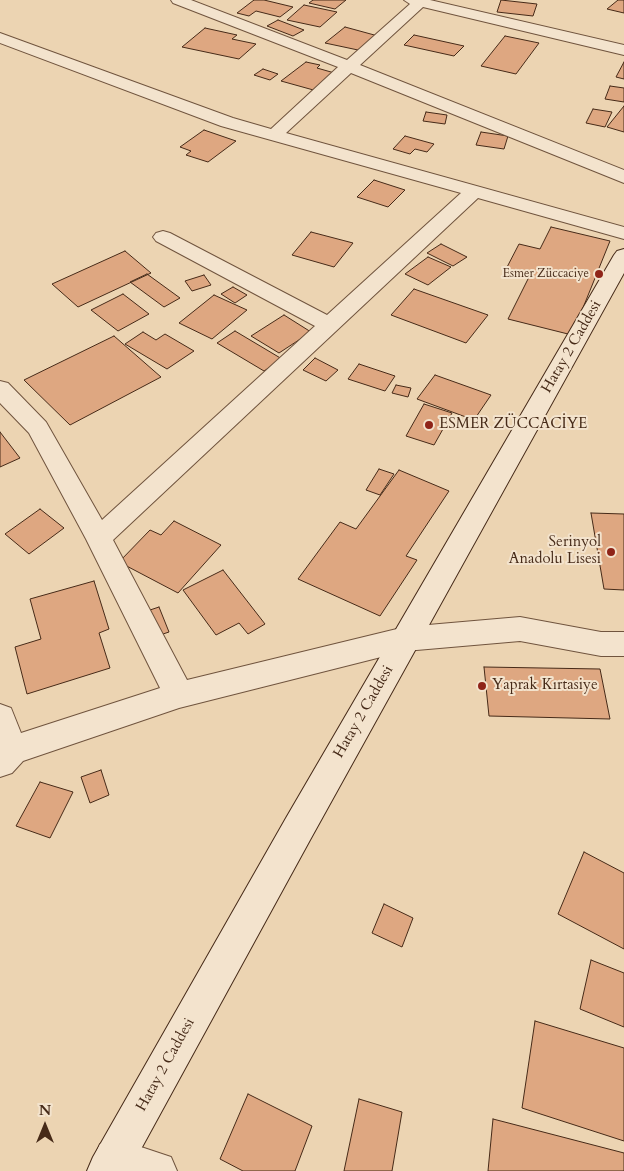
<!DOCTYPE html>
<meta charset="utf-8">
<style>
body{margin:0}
#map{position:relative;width:624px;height:1171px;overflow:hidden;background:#ecd4b2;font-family:Cardo,serif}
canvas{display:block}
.north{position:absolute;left:20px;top:1101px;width:50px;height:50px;-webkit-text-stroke:4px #f3e3cd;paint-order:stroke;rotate:0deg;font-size:14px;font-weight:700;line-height:20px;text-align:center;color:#462a18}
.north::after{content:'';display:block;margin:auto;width:18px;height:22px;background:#462a18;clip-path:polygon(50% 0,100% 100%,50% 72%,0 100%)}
</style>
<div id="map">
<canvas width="624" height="1171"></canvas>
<div class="north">N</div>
</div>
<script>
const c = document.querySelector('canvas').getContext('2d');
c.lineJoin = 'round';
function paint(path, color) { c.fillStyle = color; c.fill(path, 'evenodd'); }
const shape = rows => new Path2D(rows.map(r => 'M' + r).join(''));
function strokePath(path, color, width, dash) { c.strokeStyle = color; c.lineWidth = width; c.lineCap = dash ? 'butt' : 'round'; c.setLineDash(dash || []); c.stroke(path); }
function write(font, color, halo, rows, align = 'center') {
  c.font = font + ' Cardo,serif'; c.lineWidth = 4; c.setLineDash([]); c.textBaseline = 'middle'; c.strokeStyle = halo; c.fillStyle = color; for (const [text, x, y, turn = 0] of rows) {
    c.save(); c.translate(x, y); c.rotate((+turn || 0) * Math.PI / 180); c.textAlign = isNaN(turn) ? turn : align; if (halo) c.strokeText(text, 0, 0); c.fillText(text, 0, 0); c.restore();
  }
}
const building = shape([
 [254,0,264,0,293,7,280,17,256,11,249,16,237,13,254,0],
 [313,0,346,0,335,9,309,3,313,0],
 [501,0,537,4,533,16,497,12,501,0],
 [618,0,624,0,624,13,607,9,618,0],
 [304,5,337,12,320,27,287,20,304,5],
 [278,20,304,30,293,36,267,26,278,20],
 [345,27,378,36,358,50,325,43,345,27],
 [205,28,237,35,232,39,256,44,239,59,182,47,205,28],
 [414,35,464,46,454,56,404,45,414,35],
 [505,36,539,43,516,74,481,66,505,36],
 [306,62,320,65,317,68,338,74,317,91,281,81,306,62],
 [624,62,624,79,616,77,624,62],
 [263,69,278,74,270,80,254,75,263,69],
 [610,86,624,88,624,102,605,99,610,86],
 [624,106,624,132,607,127,624,106],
 [593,109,612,112,605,127,586,123,593,109],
 [426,112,447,115,445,124,423,121,426,112],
 [204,130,236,141,208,162,186,155,191,151,180,147,204,130],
 [481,132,508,136,504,149,476,145,481,132],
 [405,136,434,144,427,152,415,149,410,154,393,149,405,136],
 [374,180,405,190,388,207,357,197,374,180],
 [551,227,610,241,572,335,508,319,529,277,505,271,519,244,540,249,551,227],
 [311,232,353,243,334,267,292,255,311,232],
 [441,244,467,257,453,266,427,253,441,244],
 [125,251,151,273,78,307,52,284,125,251],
 [428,257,451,267,428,285,405,274,428,257],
 [147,274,180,298,164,307,130,282,147,274],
 [204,275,211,285,192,291,185,281,204,275],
 [233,287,247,295,235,303,221,294,233,287],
 [414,289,488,315,466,343,391,315,414,289],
 [123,294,149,314,118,331,91,310,123,294],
 [214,295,247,310,212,339,179,323,214,295],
 [284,315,311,332,279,353,251,336,284,315],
 [235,331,282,359,264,371,217,343,235,331],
 [143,332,156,340,165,334,194,351,167,369,125,344,143,332],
 [114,336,161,377,70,425,24,380,114,336],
 [315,358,338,370,326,381,303,370,315,358],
 [359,364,395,376,385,391,348,379,359,364],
 [435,375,491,395,474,420,417,399,435,375],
 [396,385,411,388,408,397,392,393,396,385],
 [424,404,452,413,434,445,406,436,424,404],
 [0,432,20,458,0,467,0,432],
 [379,469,394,474,380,495,366,490,379,469],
 [399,470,449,491,406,556,417,560,380,616,298,579,340,522,356,529,399,470],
 [40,509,64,528,29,554,5,534,40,509],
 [591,513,624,514,624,590,604,589,591,513],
 [174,521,221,545,178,593,119,562,150,530,161,535,174,521],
 [223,570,265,624,248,634,239,623,216,635,183,590,223,570],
 [94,581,109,629,99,633,110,668,27,694,15,647,41,639,30,599,94,581],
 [159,607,169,632,154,637,144,612,159,607],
 [484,667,600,669,610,719,489,716,484,667],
 [101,770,109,795,90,803,81,777,101,770],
 [40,782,73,792,50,838,16,826,40,782],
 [584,852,624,873,624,949,558,914,584,852],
 [384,904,413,918,402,947,372,933,384,904],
 [591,960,624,973,624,1027,580,1009,591,960],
 [535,1021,624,1048,624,1141,522,1108,535,1021],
 [248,1094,312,1126,295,1171,243,1171,220,1159,248,1094],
 [359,1099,402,1112,392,1171,344,1171,359,1099],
 [493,1119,624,1153,624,1171,488,1171,493,1119]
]);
paint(building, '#dea781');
strokePath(building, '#462a18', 1);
const street = shape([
 [171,0,191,0,347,60,410,4,404,0,430,0,624,45,624,55,423,7,360,65,624,170,624,183,351,73,286,133,624,227,624,239,478,198,113,540,187,680,405,627,520,617,601,632,624,632,624,656,601,656,520,641,405,651,179,708,23,761,12,773,0,777,0,704,11,708,21,733,160,688,86,539,29,433,0,403,0,381,8,383,46,422,102,520,315,326,156,241,153,237,156,233,163,231,170,233,327,315,461,193,221,126,0,43,0,33,233,118,271,129,338,67,173,3,171,0],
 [114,1138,171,1157,177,1171,99,1171,94,1158,100,1144,114,1138]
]);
const secondary = shape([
 [624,249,624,273,310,840,129,1171,87,1171,93,1157,286,818,614,255,617,251,624,249]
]);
strokePath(street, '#70543e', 2);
strokePath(secondary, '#462a18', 2);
paint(street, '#f3e3cd');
paint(secondary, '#f3e3cd');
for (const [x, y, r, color] of [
 [599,274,5,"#8f2418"],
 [429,425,5,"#8f2418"],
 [611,552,5,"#8f2418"],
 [482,686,5,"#8f2418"]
]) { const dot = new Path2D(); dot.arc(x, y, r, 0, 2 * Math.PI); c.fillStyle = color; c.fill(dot); strokePath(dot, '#f3e3cd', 2); }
write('12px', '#462a18', '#f3e3cd', [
 ["Esmer Züccaciye",589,274]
], 'right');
write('15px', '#462a18', '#f3e3cd', [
 ["Hatay 2 Caddesi",572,347,-60],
 ["Hatay 2 Caddesi",364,712,-60],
 ["Hatay 2 Caddesi",166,1065,-61]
]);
write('15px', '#462a18', '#f3e3cd', [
 ["ESMER ZÜCCACİYE",439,425],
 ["Serinyol",601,543,"right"],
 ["Anadolu Lisesi",601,560,"right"],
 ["Yaprak Kırtasiye",492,686]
], 'left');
</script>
